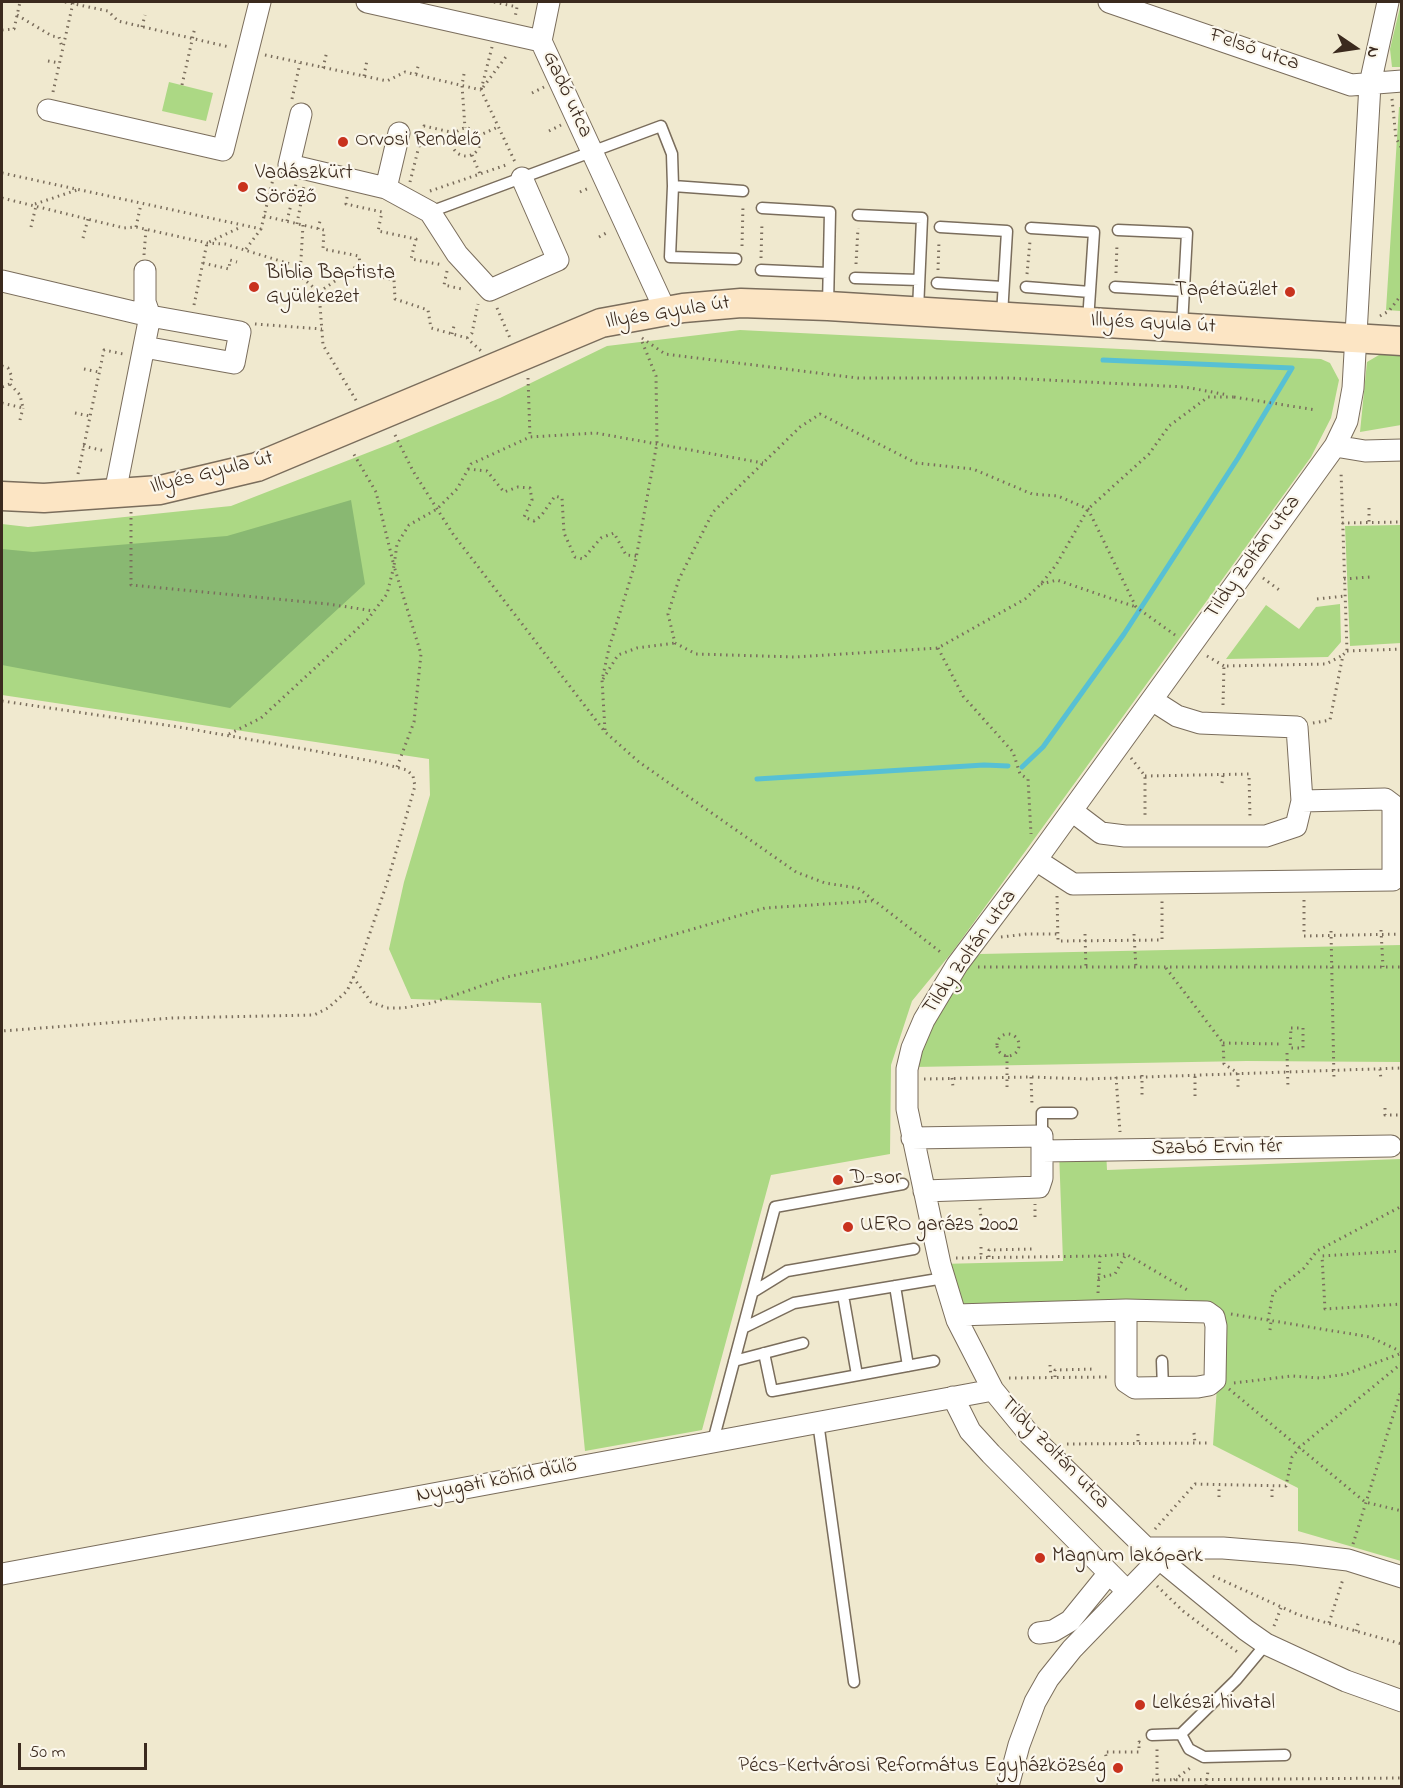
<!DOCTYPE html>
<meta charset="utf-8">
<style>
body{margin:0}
#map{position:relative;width:1403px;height:1788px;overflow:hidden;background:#f0e9cf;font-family:"Indie Flower",sans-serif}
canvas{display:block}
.frame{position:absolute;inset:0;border:3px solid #3b2a1e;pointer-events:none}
.north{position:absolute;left:1325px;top:18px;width:60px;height:60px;-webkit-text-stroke:4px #fbf7ec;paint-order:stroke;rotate:103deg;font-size:16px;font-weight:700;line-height:24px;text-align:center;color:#3b2a1e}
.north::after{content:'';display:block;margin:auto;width:21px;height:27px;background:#3b2a1e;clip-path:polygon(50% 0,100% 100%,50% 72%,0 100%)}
.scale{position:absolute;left:18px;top:1743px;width:129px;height:27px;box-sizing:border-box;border:3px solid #3b2a1e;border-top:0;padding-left:8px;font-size:18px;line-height:21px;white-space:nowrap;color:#3b2a1e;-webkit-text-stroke:4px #fbf7ec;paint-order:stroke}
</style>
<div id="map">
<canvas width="1403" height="1788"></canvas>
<div class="frame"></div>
<div class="north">N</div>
<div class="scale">50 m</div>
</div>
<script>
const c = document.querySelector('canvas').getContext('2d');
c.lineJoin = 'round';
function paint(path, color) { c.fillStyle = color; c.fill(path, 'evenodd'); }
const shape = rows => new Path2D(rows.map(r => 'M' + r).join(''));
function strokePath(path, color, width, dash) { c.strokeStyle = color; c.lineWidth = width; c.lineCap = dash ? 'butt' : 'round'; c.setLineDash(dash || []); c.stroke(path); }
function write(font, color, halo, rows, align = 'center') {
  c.font = font + ' "Indie Flower",sans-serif'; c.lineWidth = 4.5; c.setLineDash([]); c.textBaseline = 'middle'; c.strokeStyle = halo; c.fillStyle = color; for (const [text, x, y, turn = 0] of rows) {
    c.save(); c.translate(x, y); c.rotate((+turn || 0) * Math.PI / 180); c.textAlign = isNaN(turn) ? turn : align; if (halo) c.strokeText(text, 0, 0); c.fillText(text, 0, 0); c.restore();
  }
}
paint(shape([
 [1401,3,1401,67,1392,67,1390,49],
 [169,82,213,93,206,121,162,111],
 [1399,107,1401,107,1401,311,1386,310],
 [740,330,1321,359,1330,363,1339,380,1331,418,1311,457,953,951,912,1001,891,1065,890,1154,771,1175,702,1430,585,1451,541,1003,411,999,389,949,404,882,430,795,429,759,2,695,2,524,28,527,231,506,390,444,500,398,607,346],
 [1379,355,1401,355,1401,425,1360,432,1367,362],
 [1401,525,1401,643,1350,646,1345,526],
 [1340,604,1341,642,1328,657,1226,659,1266,605,1299,629,1316,607],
 [1401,945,1401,1062,1247,1061,914,1067,914,1048,961,969,980,954],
 [1106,1150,1107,1170,1401,1159,1401,1561,1298,1531,1298,1488,1213,1445,1222,1313,956,1315,940,1264,1063,1261,1059,1151]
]), '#acd884');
paint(shape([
 [351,500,365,584,230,708,2,665,2,549,33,552,227,536]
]), '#89b872');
strokePath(shape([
 [1022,767,1043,747,1124,634,1238,458,1292,368,1103,360],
 [757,779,984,765,1008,766]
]), '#57c0d4', 5);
const lane = shape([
 [673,186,670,257,736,259],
 [762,208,830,212,828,305],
 [430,212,661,126,672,154,673,186,743,191],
 [858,215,922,218,918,310],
 [940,227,1007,231,1002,315],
 [1031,228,1094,232,1088,321],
 [1118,230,1187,233,1182,326],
 [761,270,828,273],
 [855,278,919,280],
 [937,283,1003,287],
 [1026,287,1090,292],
 [1115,287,1184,291],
 [1042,1136,1042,1113,1072,1113],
 [895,1286,908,1366],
 [753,1292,787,1271,914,1249],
 [843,1295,857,1375],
 [743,1328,794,1303,944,1278],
 [764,1353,772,1391,934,1361],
 [734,1361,803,1343],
 [1162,1361,1163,1388],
 [818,1422,854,1682],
 [713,1441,775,1207,903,1184],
 [1266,1644,1236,1680,1181,1734,1189,1749,1204,1757,1285,1755],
 [1152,1735,1181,1734]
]);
const street = shape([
 [367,2,541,41,666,312],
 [1109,2,1351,85,1402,81],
 [1388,2,1370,84,1353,388,1347,421,1335,446,1036,860,957,965,924,1020,912,1048,907,1069,907,1109,940,1264,957,1320,993,1390,1030,1435,1146,1548,1246,1630,1266,1644,1346,1681,1402,1701],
 [541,41,549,2],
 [48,110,223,150,260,2],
 [301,114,289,165,386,188,399,133],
 [386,188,430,212,457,254,490,290,558,260,522,178],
 [2,281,150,316,115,493],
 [144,347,234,363,240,332,150,316,145,302,145,271],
 [1335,446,1365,451,1402,450],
 [1072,811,1101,833,1125,836,1266,836,1296,826,1302,801],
 [1036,860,1073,884,1393,880,1393,805,1385,799,1302,801,1297,727,1200,723,1177,716,1152,700],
 [912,1138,1042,1136,1042,1151,1391,1146],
 [924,1191,1039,1187,1042,1178,1042,1151],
 [956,1315,1126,1310,1207,1312,1214,1317,1216,1326,1215,1380,1209,1385,1198,1387,1135,1388,1126,1382,1126,1310],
 [953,1397,970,1431,991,1454,1127,1591],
 [1146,1548,1223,1548,1297,1554,1348,1560,1402,1577],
 [2,1574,993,1390],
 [1039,1633,1053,1631,1070,1621,1109,1573],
 [1008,1786,1019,1745,1035,1702,1048,1679,1072,1649,1159,1559]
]);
const secondary = shape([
 [2,496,44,498,160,490,257,467,601,323,683,308,741,303,828,306,1402,341]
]);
strokePath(lane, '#7a6d5c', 13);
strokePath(street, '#7a6d5c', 23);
strokePath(secondary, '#7a6d5c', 31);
strokePath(shape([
 [65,2,108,11,118,21,229,47],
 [494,2,517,7,515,18],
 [17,15,52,36,59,37,62,47],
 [142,27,145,15],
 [2,30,14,29,20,2],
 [492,47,481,90,508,54],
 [265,55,387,81,405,72,481,90,515,162],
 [48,61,59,63],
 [323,68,327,51],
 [416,74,419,63],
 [464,74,462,85,465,128],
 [364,76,367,60],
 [182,85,195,27],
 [53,92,73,3],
 [532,93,544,87],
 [292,99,300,63],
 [1392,99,1396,138,1402,149],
 '452 142a14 14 0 1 1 28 0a14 14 0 1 1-28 0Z',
 [549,131,561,125],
 [478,136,498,127],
 [421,138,424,126,455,133],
 [472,155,480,174],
 [262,172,274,175],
 [2,173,261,229],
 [410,182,421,138,415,137],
 [430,191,509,164],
 [580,192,589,188],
 [347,197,346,204,382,212,378,231,416,239,411,259,443,265],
 [2,198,124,228,136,227,207,243,225,244,300,267],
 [35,204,77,190],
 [264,216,324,230,323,249,359,256,361,272,394,280,395,299,428,310,431,328,467,338,481,351],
 [287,221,296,184],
 [297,224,304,186],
 [303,225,300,276,319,292,323,345,357,402],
 [31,227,36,206],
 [136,227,141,204],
 [318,229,320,221],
 [599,237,608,232],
 [83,238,88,219],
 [742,246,743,205],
 [246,249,261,229,274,175],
 [144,255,146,229],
 [761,258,762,222],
 [203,263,229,269,230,260,237,262],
 [856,264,858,228],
 [938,270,939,241],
 [447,271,444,285,462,289],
 [1116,273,1117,244],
 [1027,274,1030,241],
 [319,292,360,264],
 [194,305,207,243,241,227],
 [497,308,510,338],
 [1380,316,1389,311,1402,294],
 [255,324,322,329],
 [452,334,454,326],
 [467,338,472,333,478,304],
 [642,338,665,354,858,378,1008,378,1185,387,1228,395],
 [2,366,8,368,12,377,10,384,2,387],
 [84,369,99,372],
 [528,378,530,437],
 [1234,397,1316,410],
 [2,403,23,408,20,395,10,384],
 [75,413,90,416],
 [20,420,23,408],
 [395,435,413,471,453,534,605,732,639,762,796,872,825,883,858,888,943,954],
 [83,446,105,451],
 [468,469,487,471,504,492,518,487,530,488,532,500,524,517,534,521,541,516,555,496,562,498,564,533,575,557,583,559,601,538,614,533,626,555,637,556],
 [78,474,104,350,123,354],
 [1369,508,1369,522],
 [131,512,131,585,328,604,374,611],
 [1342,523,1402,522],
 [1263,578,1282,592],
 [1344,579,1370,577],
 [1041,584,1057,580,1136,607],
 [1317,599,1345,596],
 [1175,635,1136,607,1088,509,1058,496,1032,494,973,469,916,463,820,414,800,427,713,512,679,579,668,614,675,643,696,654,795,657,938,648,1025,599,1041,584,1056,565,1088,509,1149,454,1169,426,1208,397,1234,397],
 [938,648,963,696,1013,752,1020,774,1028,779,1031,834],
 [1347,651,1402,649],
 [1207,656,1224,666],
 [603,679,618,655,637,648,675,643],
 [2,701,179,727,372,761,407,770,413,776,415,786,387,883,359,965,347,991,328,1008,314,1015,172,1018,2,1031],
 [1223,705,1224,666,1326,664,1343,655],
 [1313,723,1330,720,1343,655,1347,651,1341,471],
 [605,730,602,680,609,648,635,564,657,443,656,376,641,339],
 [229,734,261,718,368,619,387,594,394,566,376,492,352,451],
 [1131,758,1145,776,1145,819],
 [397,767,414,722,421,654,394,566,397,544,409,525,437,509,457,489,471,464,530,437,596,433,763,463],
 [1145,776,1249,774,1250,818],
 [1222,783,1223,774],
 [1057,896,1058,941,1162,940,1162,900],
 [1304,900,1304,936,1402,934],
 [1381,930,1383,967],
 [1331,931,1334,1080],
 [1085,934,1086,968],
 [1134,934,1136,968],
 [1001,937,1027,934,1058,934],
 [978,967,1402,967],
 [1166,968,1223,1043,1224,1064,1238,1073,1238,1088],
 [353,977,371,1002,387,1008,403,1008,432,1003,507,977,597,957,765,908,872,901],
 [1291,1028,1303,1028,1303,1048,1290,1048,1291,1028],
 '997 1045a11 11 0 1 1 22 0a11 11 0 1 1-22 0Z',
 [1223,1043,1280,1044],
 [1287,1053,1288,1088],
 [1380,1069,1381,1080],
 [1142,1075,1142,1096],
 [1031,1077,1032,1105],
 [1116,1077,1120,1132],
 [952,1078,953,1087],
 [924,1079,1031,1077,1087,1079,1402,1068],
 [1007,1087,1007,1055],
 [1195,1096,1195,1074],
 [1385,1108,1385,1115,1402,1115],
 [980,1208,981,1218],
 [1035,1217,1035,1204],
 [981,1247,981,1258],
 [1402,1251,1322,1256,1325,1309,1402,1304],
 [989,1257,989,1250,1034,1249,1034,1247],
 [956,1258,1100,1256],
 [1098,1278,1115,1274,1126,1254],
 [1098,1293,1100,1256,1126,1254,1189,1291],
 [1231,1314,1370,1337,1402,1352],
 [1268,1320,1273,1293,1304,1268,1317,1251,1402,1206],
 [1270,1330,1271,1321],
 [1050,1365,1051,1377],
 [1055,1377,1055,1370,1096,1369],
 [1009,1378,1107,1377],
 [1234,1383,1292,1376,1320,1378,1346,1374,1402,1353],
 [1229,1389,1365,1502,1402,1511],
 [1194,1433,1195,1443],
 [1138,1434,1138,1443],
 [1067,1444,1210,1443],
 [1219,1497,1219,1485],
 [1272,1497,1272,1486],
 [1155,1529,1195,1484,1286,1486,1292,1457,1301,1446,1402,1363],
 [1353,1544,1402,1387],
 [1213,1576,1299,1615,1402,1644],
 [1157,1586,1183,1611,1240,1654],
 [1329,1623,1343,1579],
 [1274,1626,1281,1608],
 [1356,1631,1359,1620],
 [1106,1756,1105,1752,1139,1752,1139,1742,1142,1743],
 [1152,1780,1402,1778],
 [1174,1780,1193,1766],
 [1157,1781,1157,1746],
 [1206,1786,1208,1771]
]), '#7a6d5c', 3, [1.5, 4.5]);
strokePath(lane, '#fff', 10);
strokePath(street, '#fff', 21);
strokePath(secondary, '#fce5c4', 28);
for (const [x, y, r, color] of [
 [343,142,6,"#c8321e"],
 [243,187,6,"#c8321e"],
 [254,287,6,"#c8321e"],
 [1290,292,6,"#c8321e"],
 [838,1180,6,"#c8321e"],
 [848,1227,6,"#c8321e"],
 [1040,1558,6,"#c8321e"],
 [1140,1705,6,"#c8321e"],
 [1118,1768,6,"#c8321e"]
]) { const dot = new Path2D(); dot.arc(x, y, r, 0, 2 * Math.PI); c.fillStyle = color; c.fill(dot); strokePath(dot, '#fbf7ec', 2); }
write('21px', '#3b2a1e', '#fbf7ec', [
 ["Felső utca",1254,51,19],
 ["Gadó utca",566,95,65],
 ["Illyés Gyula út",668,314,-9],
 ["Illyés Gyula út",1153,325,3],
 ["Illyés Gyula út",212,474,-14],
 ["Tildy Zoltán utca",1254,558,-54],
 ["Tildy Zoltán utca",971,953,-55],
 ["Szabó Ervin tér",1217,1149,-1],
 ["Tildy Zoltán utca",1054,1454,46],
 ["Nyugati kőhíd dűlő",497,1482,-11]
]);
write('21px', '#3b2a1e', '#fbf7ec', [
 ["Orvosi Rendelő",355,142],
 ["Vadászkürt",255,175],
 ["Söröző",255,199],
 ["Biblia Baptista",266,275],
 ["Gyülekezet",266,299],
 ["Tapétaüzlet",1278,292,"right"],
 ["D-sor",850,1180],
 ["UERO garázs 2002",860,1227],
 ["Magnum lakópark",1052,1558],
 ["Lelkészi hivatal",1152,1705],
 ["Pécs-Kertvárosi Református Egyházközség",1106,1768,"right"]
], 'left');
</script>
